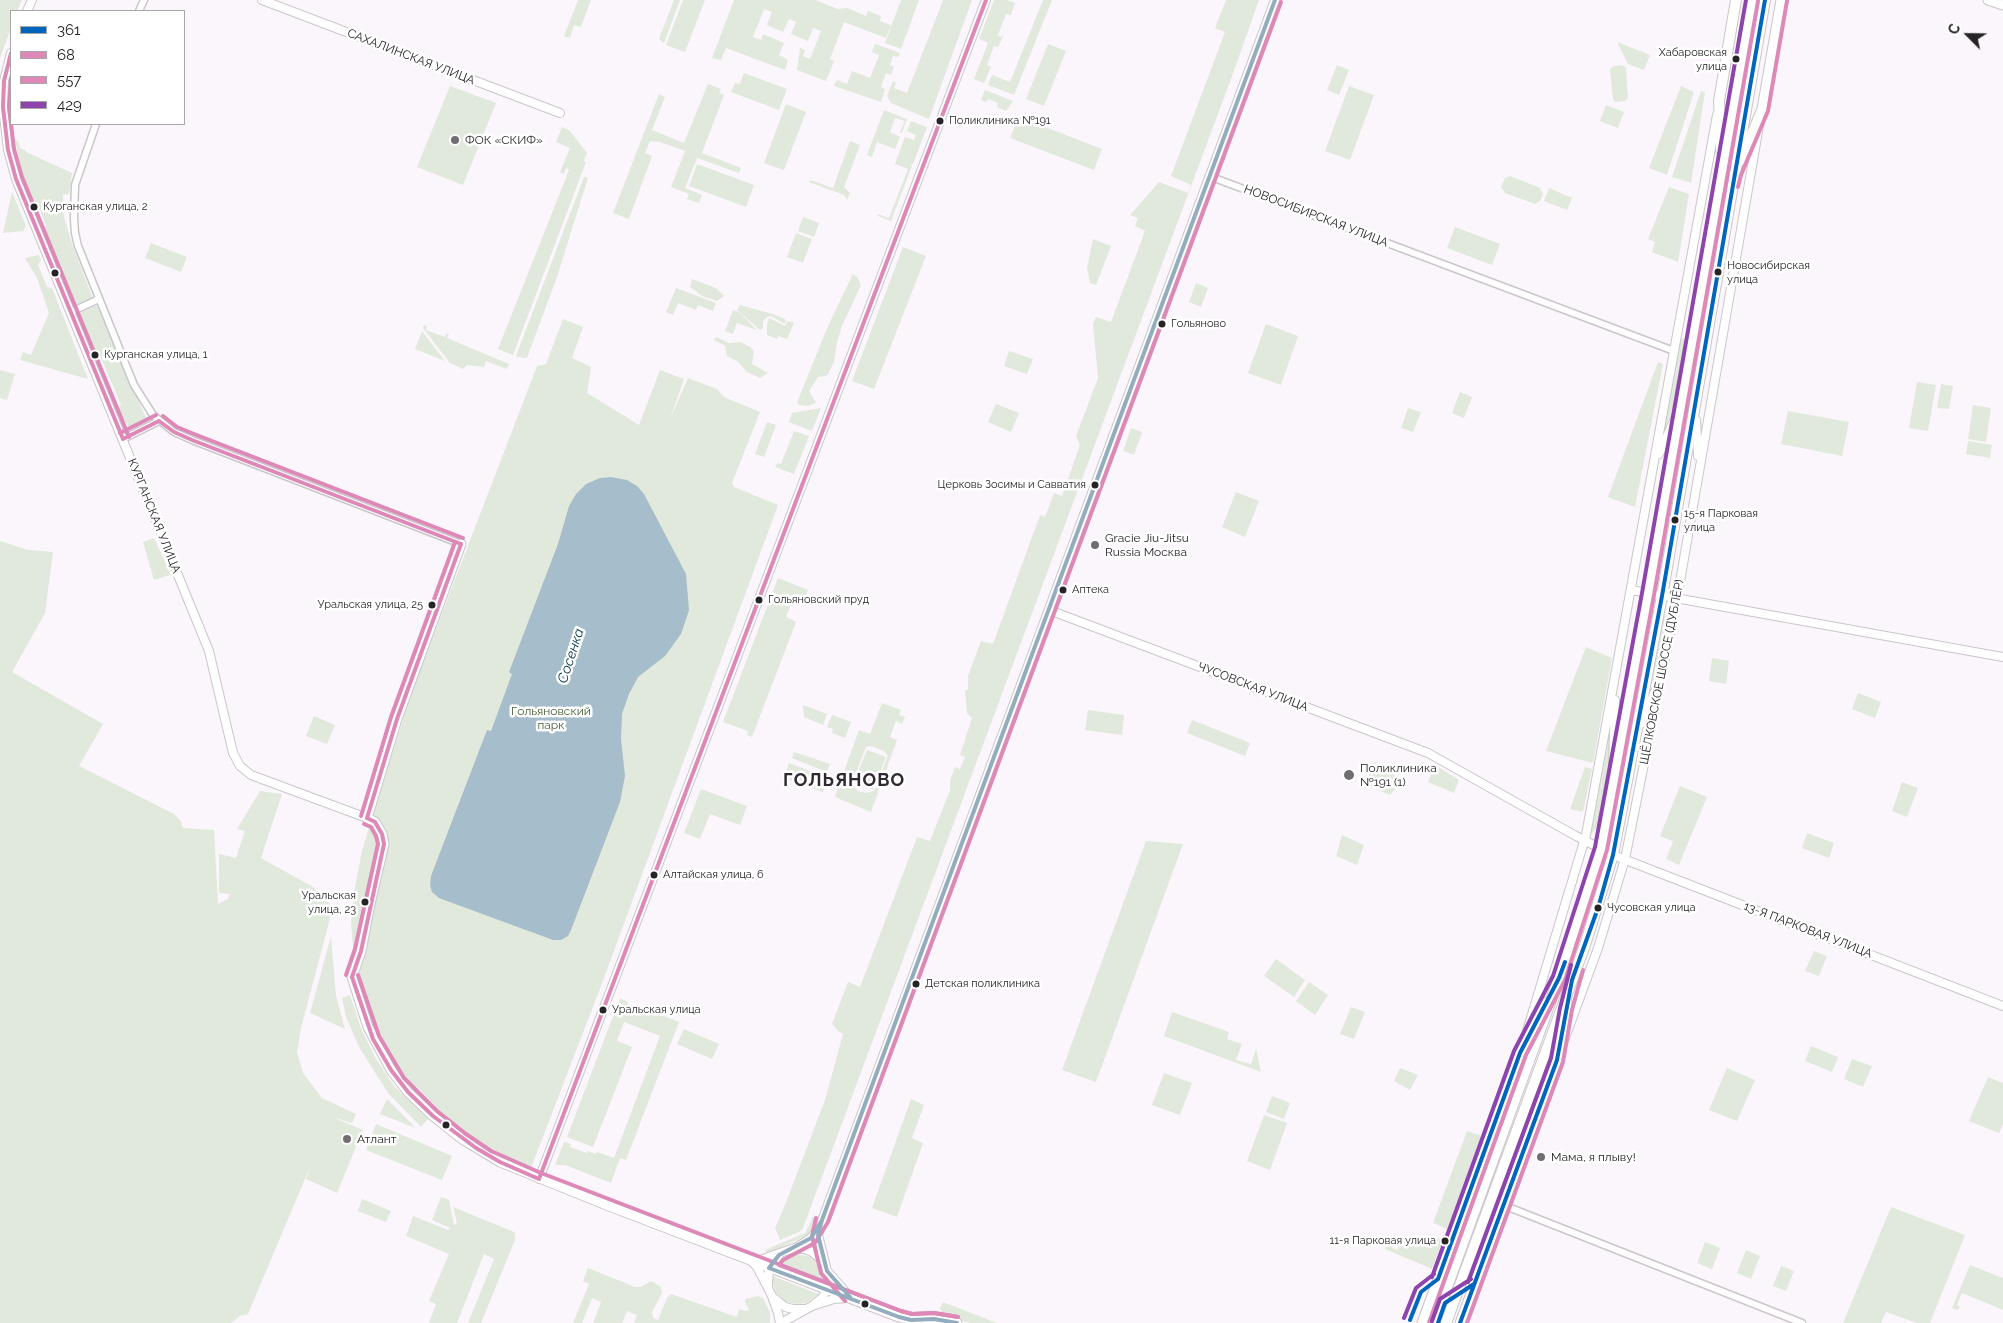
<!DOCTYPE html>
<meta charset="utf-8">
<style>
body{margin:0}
#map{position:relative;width:2003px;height:1323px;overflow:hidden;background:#fbf6fb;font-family:Raleway,sans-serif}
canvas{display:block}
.legend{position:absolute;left:10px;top:10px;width:175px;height:115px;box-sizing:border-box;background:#fff;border:1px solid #a8a7a8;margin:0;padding:6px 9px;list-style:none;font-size:15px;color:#262326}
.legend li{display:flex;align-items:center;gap:10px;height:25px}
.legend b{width:25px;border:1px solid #a8a7a8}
.north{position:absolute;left:1943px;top:10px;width:50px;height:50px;-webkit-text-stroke:4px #fff;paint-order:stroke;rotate:293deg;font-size:14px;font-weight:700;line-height:20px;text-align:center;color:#262326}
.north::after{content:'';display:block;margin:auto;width:18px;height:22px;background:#262326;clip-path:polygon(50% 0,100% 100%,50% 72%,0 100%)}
</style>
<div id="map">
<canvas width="2003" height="1323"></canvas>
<ul class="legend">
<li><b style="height:6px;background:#0065bd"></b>361</li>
<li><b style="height:6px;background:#de88b8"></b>68</li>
<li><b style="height:6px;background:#de88b8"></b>557</li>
<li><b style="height:6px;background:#8e44ad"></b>429</li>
</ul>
<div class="north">С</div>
</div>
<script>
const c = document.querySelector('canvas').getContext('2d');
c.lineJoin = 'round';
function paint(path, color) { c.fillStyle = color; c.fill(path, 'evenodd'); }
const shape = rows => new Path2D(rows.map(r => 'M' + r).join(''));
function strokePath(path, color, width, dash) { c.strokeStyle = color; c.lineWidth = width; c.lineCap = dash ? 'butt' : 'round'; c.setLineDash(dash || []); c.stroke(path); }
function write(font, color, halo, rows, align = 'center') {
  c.font = font + ' Raleway,sans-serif'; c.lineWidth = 5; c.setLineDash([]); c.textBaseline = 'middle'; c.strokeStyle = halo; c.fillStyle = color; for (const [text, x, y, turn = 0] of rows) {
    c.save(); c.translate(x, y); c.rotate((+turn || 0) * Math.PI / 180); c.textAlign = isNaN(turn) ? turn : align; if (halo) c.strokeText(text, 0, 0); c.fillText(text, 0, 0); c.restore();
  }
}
paint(shape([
 [0,0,22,0,17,11,11,11,11,28,0,58],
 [578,0,591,0,581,27,574,25,570,38,564,36],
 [674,0,680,0,664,43,659,39],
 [683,0,705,0,685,52,666,45],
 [734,0,815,0,838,9,847,8,866,16,868,11,881,16,880,21,891,25,886,38,844,22,830,59,834,61,826,81,797,70,800,48,805,50,803,56,810,59,821,31,813,28,808,41,791,34,796,22,789,19,783,32,767,25,772,12,764,9,753,37,761,40,763,34,784,43,779,55,788,60,785,70,726,48,721,60,712,58],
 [901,0,919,0,901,49,885,43],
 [943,0,972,0,929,119,891,103,887,96,893,81,896,83,894,88,907,93],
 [994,0,1007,0,1015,3,1011,15,1006,14,999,32,998,36,1001,37,1004,34,998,47,994,46,987,65,991,67,984,83,974,79,988,43,979,39],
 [1043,0,1052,0,1014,95,988,85,992,75,1010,82],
 [1226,0,1259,0,1231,79,803,1228,801,1231,780,1240,775,1228,785,1205,825,1100,843,1034,838,1031,832,1024,848,982,860,987,917,837,930,841,950,790,950,781,955,767,960,769,965,757,960,755,972,718,967,713,965,691,968,689,968,676,981,641,993,644,1040,515,1045,517,1054,493,1062,496,1080,445,1076,436,1098,378,1093,324,1096,317,1111,322,1145,231,1135,226,1138,218,1130,215,1159,182,1188,193,1191,185,1171,176,1225,32,1215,28],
 [1617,42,1650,55,1644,70,1628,64],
 [875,44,900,53,898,57,893,56,890,65,894,67,891,75,886,73,881,87,885,89,881,102,834,86,837,80,847,84,852,71,870,78,879,55,872,52],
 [1048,44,1066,51,1044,106,1026,99],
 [1337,65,1349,70,1339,95,1327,90],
 [1622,65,1626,68,1628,98,1625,101,1615,102,1613,99,1610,69,1614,66],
 [744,73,787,89,779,110,731,92,735,83,740,84],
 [708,84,721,89,719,93,724,95,702,153,741,168,739,173,697,158,685,188,702,195,699,203,687,199,689,194,671,187,685,151,660,142,650,141,645,153,652,156,629,219,613,213,659,94,665,97,652,130,684,143],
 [450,86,496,103,463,185,417,167],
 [1349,86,1374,95,1350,160,1325,151],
 [1681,86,1694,92,1667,175,1649,168],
 [985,90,1013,101,1006,111,997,107,998,103,988,99,986,102,981,100],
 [1701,91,1705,92,1691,183,1672,177],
 [786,104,806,112,784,170,764,163],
 [1606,105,1624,112,1618,128,1600,121],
 [884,110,907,119,902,133,900,132,905,121,895,118,890,132,900,137,895,149,877,142,872,157,867,155],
 [1019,117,1102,149,1094,170,1010,138],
 [911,121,927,127,913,164,910,164,912,166,891,221,878,216,878,214,889,218,908,169,895,164,905,137,914,140,916,135,907,131],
 [562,127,569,130,587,153,584,161,586,162,513,355,498,349,569,170,566,168,564,174,560,172,570,148,556,142],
 [15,140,18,141,20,148,25,150,26,152,72,173,69,194,63,195,64,217,72,244,93,299,77,306,74,305,44,229,46,226,37,202,32,203,22,173],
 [850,141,860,145,844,187,850,193,847,200,844,195,809,182,810,180,833,188],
 [697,164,754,185,746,207,689,186],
 [1510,176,1540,188,1543,194,1540,201,1535,204,1505,193,1501,187,1505,178],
 [584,177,588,178,557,277,527,358,523,358,516,356],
 [1669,187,1689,194,1678,262,1652,252,1655,242,1648,239],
 [1549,188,1572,198,1567,210,1544,201],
 [12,192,26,226,23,231,3,233],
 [803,217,819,223,814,237,798,231],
 [1455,227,1500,244,1492,265,1447,248],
 [796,233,812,239,803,263,787,257],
 [1093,239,1111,246,1096,285,1090,283,1087,268],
 [151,243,187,257,181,272,145,258],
 [903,247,926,256,874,389,852,381],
 [39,255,41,260,38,265,47,287,52,288,88,379,20,360,23,352,31,355,49,313,37,278,25,258],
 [853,274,857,277,861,285,842,326,837,342,834,362,828,374,826,376,818,377,809,391,816,403,808,406,799,405,797,403,798,400,828,326],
 [692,279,716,288,724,296,717,301,702,296,690,287],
 [1196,283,1208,288,1201,307,1189,302],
 [676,288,716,303,713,311,698,305,696,310,678,303,673,315,666,312],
 [740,305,773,314,785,319,786,321,785,324,771,316,767,317,763,321,763,328,760,330,737,310],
 [95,306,97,306,146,418,145,422,138,427,128,426,122,416,118,408,121,405,98,351,93,349,80,315,80,313],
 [733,310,740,313,757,330,737,323,733,334,725,331],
 [769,318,785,326,788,321,794,323,787,339,778,336,777,339,767,335,767,325],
 [563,319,583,327,572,358,591,367,587,393,639,425,660,370,684,379,670,419,688,378,717,389,724,397,760,412,732,483,734,487,778,505,601,986,531,1168,502,1155,461,1131,444,1117,434,1104,417,1087,413,1087,395,1065,374,1024,363,992,354,958,351,924,354,892,362,851,382,784,413,689,537,366,546,364],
 [1266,324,1298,336,1281,385,1248,373],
 [424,325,427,326,426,330,445,337,446,334,449,334,447,338,509,364,507,369,486,361,484,367,467,365,463,369,450,363,423,328],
 [422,331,445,361,415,349],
 [716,337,729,343,740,342,750,347,754,351,752,364,768,373,760,378,747,372,738,362,727,356,725,346,714,340],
 [1680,338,1685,339,1673,407,1666,427,1665,427],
 [1009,351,1033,359,1027,374,1004,366],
 [1658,362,1663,364,1635,507,1608,497],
 [0,370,15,374,7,400,0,398],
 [1917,382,1936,385,1928,431,1909,428],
 [1941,384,1953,386,1949,409,1937,408],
 [1460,392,1472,397,1464,418,1452,413],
 [996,404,1019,413,1011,432,988,422],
 [1973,405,1991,408,1986,442,1968,439],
 [821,408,812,431,789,422,792,413],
 [1408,408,1421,412,1413,432,1401,428],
 [1788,411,1849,422,1842,456,1781,444],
 [767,422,776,425,764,457,755,454],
 [1131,428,1142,432,1134,455,1123,451],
 [794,431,809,436,794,474,775,467,777,463,781,464],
 [1968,441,1992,445,1990,458,1966,454],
 [1236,492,1259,501,1245,537,1222,527],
 [154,538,171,575,154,580,143,542],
 [0,541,28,550,53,552,45,613,12,672,103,724,79,766,174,814,180,820,183,828,214,830,218,904,228,899,230,894,219,893,219,854,236,858,245,831,237,829,260,791,282,794,261,858,313,887,328,901,332,911,301,1028,297,1052,303,1073,322,1098,356,1114,352,1123,332,1117,363,1130,337,1193,306,1179,310,1167,248,1314,240,1316,231,1323,0,1323],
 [778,578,808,590,804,600,794,596,786,617,796,622,752,737,747,735,748,731,723,722],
 [1666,615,1668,619,1662,654,1659,669,1653,684,1651,684,1663,618],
 [1586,647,1612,658,1593,763,1546,751],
 [1712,658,1729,661,1726,684,1709,681],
 [1858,693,1881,702,1875,718,1852,709],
 [882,703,901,710,899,715,905,717,902,724,896,721,890,737,897,740,871,812,837,798,835,796,859,730,870,734],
 [871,746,884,751,888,756,874,791,866,793,858,791,852,784,866,747],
 [803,705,827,714,823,725,804,717],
 [1088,710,1124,715,1122,735,1085,730],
 [832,715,851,722,845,738,832,733,833,729,827,727],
 [314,716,335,725,327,744,306,736],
 [1192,720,1250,743,1245,756,1187,733],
 [1609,736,1610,758,1598,824,1595,830,1591,834],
 [867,750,886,757,873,790,854,782],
 [794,752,830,764,827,772,792,758],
 [1375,762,1403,780,1390,795,1364,784],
 [789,763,828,778,823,792,784,778],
 [1435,765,1459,780,1454,793,1428,782],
 [1585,767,1592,769,1583,812,1570,809],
 [1902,782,1918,788,1907,817,1892,811],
 [1680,786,1707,797,1679,865,1666,859,1673,841,1660,836],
 [701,789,747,806,740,825,710,814,700,839,684,833],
 [1807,833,1834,843,1829,858,1802,848],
 [1342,835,1364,845,1357,865,1336,856],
 [1146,841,1183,844,1096,1082,1062,1070],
 [331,936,336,996,345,1029,310,1013],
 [1814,951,1827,956,1819,976,1805,971],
 [1276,959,1305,980,1294,997,1264,976],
 [1309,982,1328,995,1315,1015,1296,1001],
 [350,995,361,1028,376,1059,394,1086,428,1119,421,1127,388,1093,359,1047,346,1017,342,998],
 [620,998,628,1002,627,1007,644,1014,646,1009,679,1022,626,1160,620,1158,611,1183,565,1165,555,1165,564,1142,571,1144,570,1147,587,1153,588,1151,596,1154,597,1152,614,1158,660,1036,624,1022,617,1041,632,1047,593,1147,567,1137],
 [1351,1007,1365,1012,1354,1039,1340,1034],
 [1172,1012,1229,1032,1227,1039,1242,1044,1236,1060,1251,1064,1256,1049,1261,1072,1164,1036],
 [684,1029,719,1044,712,1059,677,1044],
 [1811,1046,1838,1057,1832,1072,1805,1061],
 [1852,1059,1872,1066,1863,1087,1844,1079],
 [1400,1068,1418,1075,1410,1090,1394,1081],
 [1727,1068,1755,1080,1737,1121,1709,1110],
 [1164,1073,1192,1083,1180,1115,1152,1105],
 [1988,1077,2003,1083,2003,1124,1999,1133,1969,1121],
 [1272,1096,1290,1103,1284,1119,1266,1112],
 [387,1099,416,1128,380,1114],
 [911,1099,924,1105,912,1138,923,1143,897,1217,872,1208],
 [1264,1115,1287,1123,1270,1170,1247,1161],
 [376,1124,452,1156,442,1180,366,1150],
 [1467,1131,1480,1135,1481,1137,1447,1229,1433,1223],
 [441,1197,449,1200,454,1225,457,1223,453,1207,514,1232,515,1234,515,1240,481,1323,468,1323,494,1259,484,1254,457,1323,429,1323,436,1304,429,1301,449,1254,406,1236,413,1216,448,1230,450,1228,432,1220],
 [362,1199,391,1211,386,1222,358,1211],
 [1891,1207,1965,1235,1930,1323,1917,1323,1886,1312,1881,1323,1843,1323],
 [813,1217,815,1217,817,1223,807,1235,767,1254,765,1250,805,1233],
 [1429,1235,1443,1240,1432,1269,1385,1249,1391,1236,1396,1239,1392,1248,1398,1250,1404,1237,1425,1245],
 [1705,1242,1720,1248,1712,1269,1697,1263],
 [1746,1250,1760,1256,1751,1279,1737,1273],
 [794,1254,809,1256,816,1261,821,1270,823,1281,777,1264,784,1257],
 [1970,1265,2003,1278,2003,1310,1962,1293,1957,1305,1960,1307,1958,1310,1952,1308],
 [1781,1266,1794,1271,1786,1291,1773,1286],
 [588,1268,635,1287,641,1287,651,1281,661,1287,662,1293,652,1312,653,1318,658,1320,667,1298,671,1294,737,1317,739,1309,746,1311,749,1310,745,1302,746,1299,758,1296,763,1298,770,1312,770,1323,634,1323,637,1315,627,1311,622,1323,593,1323,601,1302,592,1298,582,1323,573,1323,589,1284,583,1281],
 [772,1276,819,1294,806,1303,796,1304,786,1302,776,1293,773,1284],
 [943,1302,997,1323,970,1323,944,1316,940,1309]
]), '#e1e9dc');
paint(shape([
 [611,477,627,480,637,486,644,494,686,574,689,610,681,634,665,656,638,677,629,694,622,714,621,739,625,776,620,802,571,930,568,936,561,940,553,940,439,898,432,892,430,885,431,876,487,730,491,731,512,674,509,672,558,544,569,506,576,494,586,484,600,478]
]), '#a6bdcb');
const minor = shape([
 [139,11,144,0],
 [96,124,75,185,74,218,75,233,78,246,134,385,153,415,174,432,192,440,461,544],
 [1209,176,1674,351],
 [71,312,99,299],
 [123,439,159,421],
 [1503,1205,1802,1323]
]);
const tertiary = shape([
 [262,0,560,113],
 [27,11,32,0],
 [11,53,4,81,3,107,8,150,16,179,209,651,233,753,240,766,251,775,367,818],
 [1696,420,1698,456],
 [1659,454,1677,414],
 [1631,590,2003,657],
 [1049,610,1428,753,1576,836,1613,855,2003,1006],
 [1641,724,1655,691],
 [1613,766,1615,700],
 [1527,1031,1586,835,1717,115],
 [1562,1046,1598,948,1625,859,1677,599,1760,120],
 [539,1179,986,0],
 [794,1249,805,1249,812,1252,823,1261],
 [754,1261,760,1260,797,1247,811,1238,818,1229],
 [752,1262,757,1267,772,1296,778,1313,780,1323],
 [828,1272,850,1297],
 [768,1285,769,1268,779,1255],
 [774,1298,785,1307,793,1309,804,1309],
 [812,1306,823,1297,828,1284,827,1271,818,1235,823,1218,1275,0],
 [781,1323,812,1306,834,1299,847,1298]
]);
const secondary = shape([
 [1988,0,2003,5],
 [1740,161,1762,109,1781,0],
 [461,544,397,719,367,818,375,822,382,834,384,844,370,904,361,951,352,977,368,1027,391,1070,408,1092,433,1116,462,1139,500,1162,609,1206,899,1317,911,1320,934,1319,957,1323],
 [1422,1323,1520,1053,1534,1024,1547,1002],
 [1460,1323,1557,1060,1567,1003]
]);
const primary = shape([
 [1721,150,1719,101,1736,0],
 [1434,1323,1559,978,1601,849,1648,594,1752,0],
 [1446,1323,1585,945,1613,855,1662,596,1765,0]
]);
strokePath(minor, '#cac6ca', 9);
strokePath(tertiary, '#cac6ca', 10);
strokePath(secondary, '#cac6ca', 11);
strokePath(primary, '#cac6ca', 12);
strokePath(minor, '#fefefe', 6);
strokePath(tertiary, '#fefefe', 8);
strokePath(secondary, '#fefefe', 9);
strokePath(primary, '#fefefe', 10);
strokePath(shape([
 [1438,1279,1520,1053,1559,978,1565,962],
 [1410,1320,1421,1292,1438,1279],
 [1438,1323,1445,1303,1474,1284],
 [1460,1323,1557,1060,1572,980,1598,908,1613,855,1662,596,1765,0]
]), '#0065bd', 4);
strokePath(shape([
 [1738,187,1741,175,1768,111,1787,1],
 [816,1218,812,1236,821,1273,845,1301],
 [958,1317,934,1313,912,1314,901,1311,779,1265,783,1260,815,1243,828,1222,1281,2],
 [1429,1323,1526,1055,1565,980,1607,850,1654,595,1758,1],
 [1467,1323,1563,1062,1572,1010,1583,970]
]), '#de88b8', 4);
strokePath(shape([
 [11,53,4,81,3,107,8,150,16,179,123,439],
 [159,421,174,432,192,440,461,544],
 [123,439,159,421],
 [367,818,397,719,461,544],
 [352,977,373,1039,391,1070,408,1092,433,1116,476,1148,500,1162,539,1179],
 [352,977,361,951,384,844,382,834,375,822,367,818],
 [539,1179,986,0]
]), '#de88b8', 4);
strokePath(shape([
 [1432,1277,1514,1051,1553,976,1595,847,1642,593,1746,0],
 [1468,1282,1551,1058,1560,1008,1571,965],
 [1404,1318,1416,1288,1434,1274],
 [1432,1321,1440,1299,1471,1279]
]), '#8e44ad', 4);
strokePath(shape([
 [11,78,9,107,14,149,22,177,129,437],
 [163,416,177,427,194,434,463,538],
 [120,433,156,415],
 [361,816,391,717,455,542],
 [346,975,355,949,378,844,376,836,371,827,364,824],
 [358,975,379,1036,404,1078,437,1111,466,1134,491,1151,541,1173,901,1311,912,1314,934,1313,958,1317]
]), '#de88b8', 4);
strokePath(shape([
 [822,1220,818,1235,827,1271,850,1297],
 [957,1323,934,1319,911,1320,899,1317,769,1268,779,1255,811,1238,822,1220,1275,0]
]), '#93acbe', 4);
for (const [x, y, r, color] of [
 [1736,59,4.5,"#262326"],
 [940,121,4.5,"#262326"],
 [455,140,5,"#716d71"],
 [34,207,4.5,"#262326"],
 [1718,272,4.5,"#262326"],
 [55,273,4.5,"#262326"],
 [1162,324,4.5,"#262326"],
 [95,355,4.5,"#262326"],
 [1095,485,4.5,"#262326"],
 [1675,520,4.5,"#262326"],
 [1095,545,5,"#716d71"],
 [1063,590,4.5,"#262326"],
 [759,600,4.5,"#262326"],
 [432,605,4.5,"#262326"],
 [1349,775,6,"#716d71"],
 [654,875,4.5,"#262326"],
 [365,902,4.5,"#262326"],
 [1598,908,4.5,"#262326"],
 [916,984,4.5,"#262326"],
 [603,1010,4.5,"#262326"],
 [446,1125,4.5,"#262326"],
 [347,1139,5,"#716d71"],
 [1541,1157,5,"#716d71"],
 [1445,1241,4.5,"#262326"],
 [865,1304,4.5,"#262326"]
]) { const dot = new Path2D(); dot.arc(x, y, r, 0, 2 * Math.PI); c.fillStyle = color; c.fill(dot); strokePath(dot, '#fff', 2); }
write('11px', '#262326', '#fff', [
 ["Хабаровская",1727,53,"right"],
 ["улица",1727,67,"right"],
 ["Поликлиника №191",949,121],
 ["Курганская улица, 2",43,207],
 ["Новосибирская",1727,266],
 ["улица",1727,280],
 ["Гольяново",1171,324],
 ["Курганская улица, 1",104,355],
 ["Церковь Зосимы и Савватия",1086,485,"right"],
 ["15-я Парковая",1684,514],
 ["улица",1684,528],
 ["Аптека",1072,590],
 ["Гольяновский пруд",768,600],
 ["Уральская улица, 25",423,605,"right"],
 ["Алтайская улица, 6",663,875],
 ["Уральская",356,896,"right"],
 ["улица, 23",356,910,"right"],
 ["Чусовская улица",1607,908],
 ["Детская поликлиника",925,984],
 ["Уральская улица",612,1010],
 ["11-я Парковая улица",1436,1241,"right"]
], 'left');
write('12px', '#262326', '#fff', [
 ["САХАЛИНСКАЯ УЛИЦА",411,57,21],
 ["НОВОСИБИРСКАЯ УЛИЦА",1316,216,21],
 ["КУРГАНСКАЯ УЛИЦА",154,516,68],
 ["ЩЁЛКОВСКОЕ ШОССЕ (ДУБЛЁР)",1662,672,-79],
 ["ЧУСОВСКАЯ УЛИЦА",1253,687,21],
 ["13-Я ПАРКОВАЯ УЛИЦА",1808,930,21]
]);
write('12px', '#262326', '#fff', [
 ["ФОК «СКИФ»",465,140],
 ["Gracie Jiu-Jitsu",1105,538],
 ["Russia Москва",1105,552],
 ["Поликлиника",1360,768],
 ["№191 (1)",1360,782],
 ["Атлант",357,1139],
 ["Мама, я плыву!",1551,1157]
], 'left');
write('12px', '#446034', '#fff', [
 ["Гольяновcкий",551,711],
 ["парк",551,725]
]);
write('italic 14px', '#003346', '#fff', [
 ["Сосенка",571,656,-72]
]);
c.letterSpacing = '1px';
write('bold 18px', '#302a30', '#fff', [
 ["ГОЛЬЯНОВО",844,781]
]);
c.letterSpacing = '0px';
</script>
